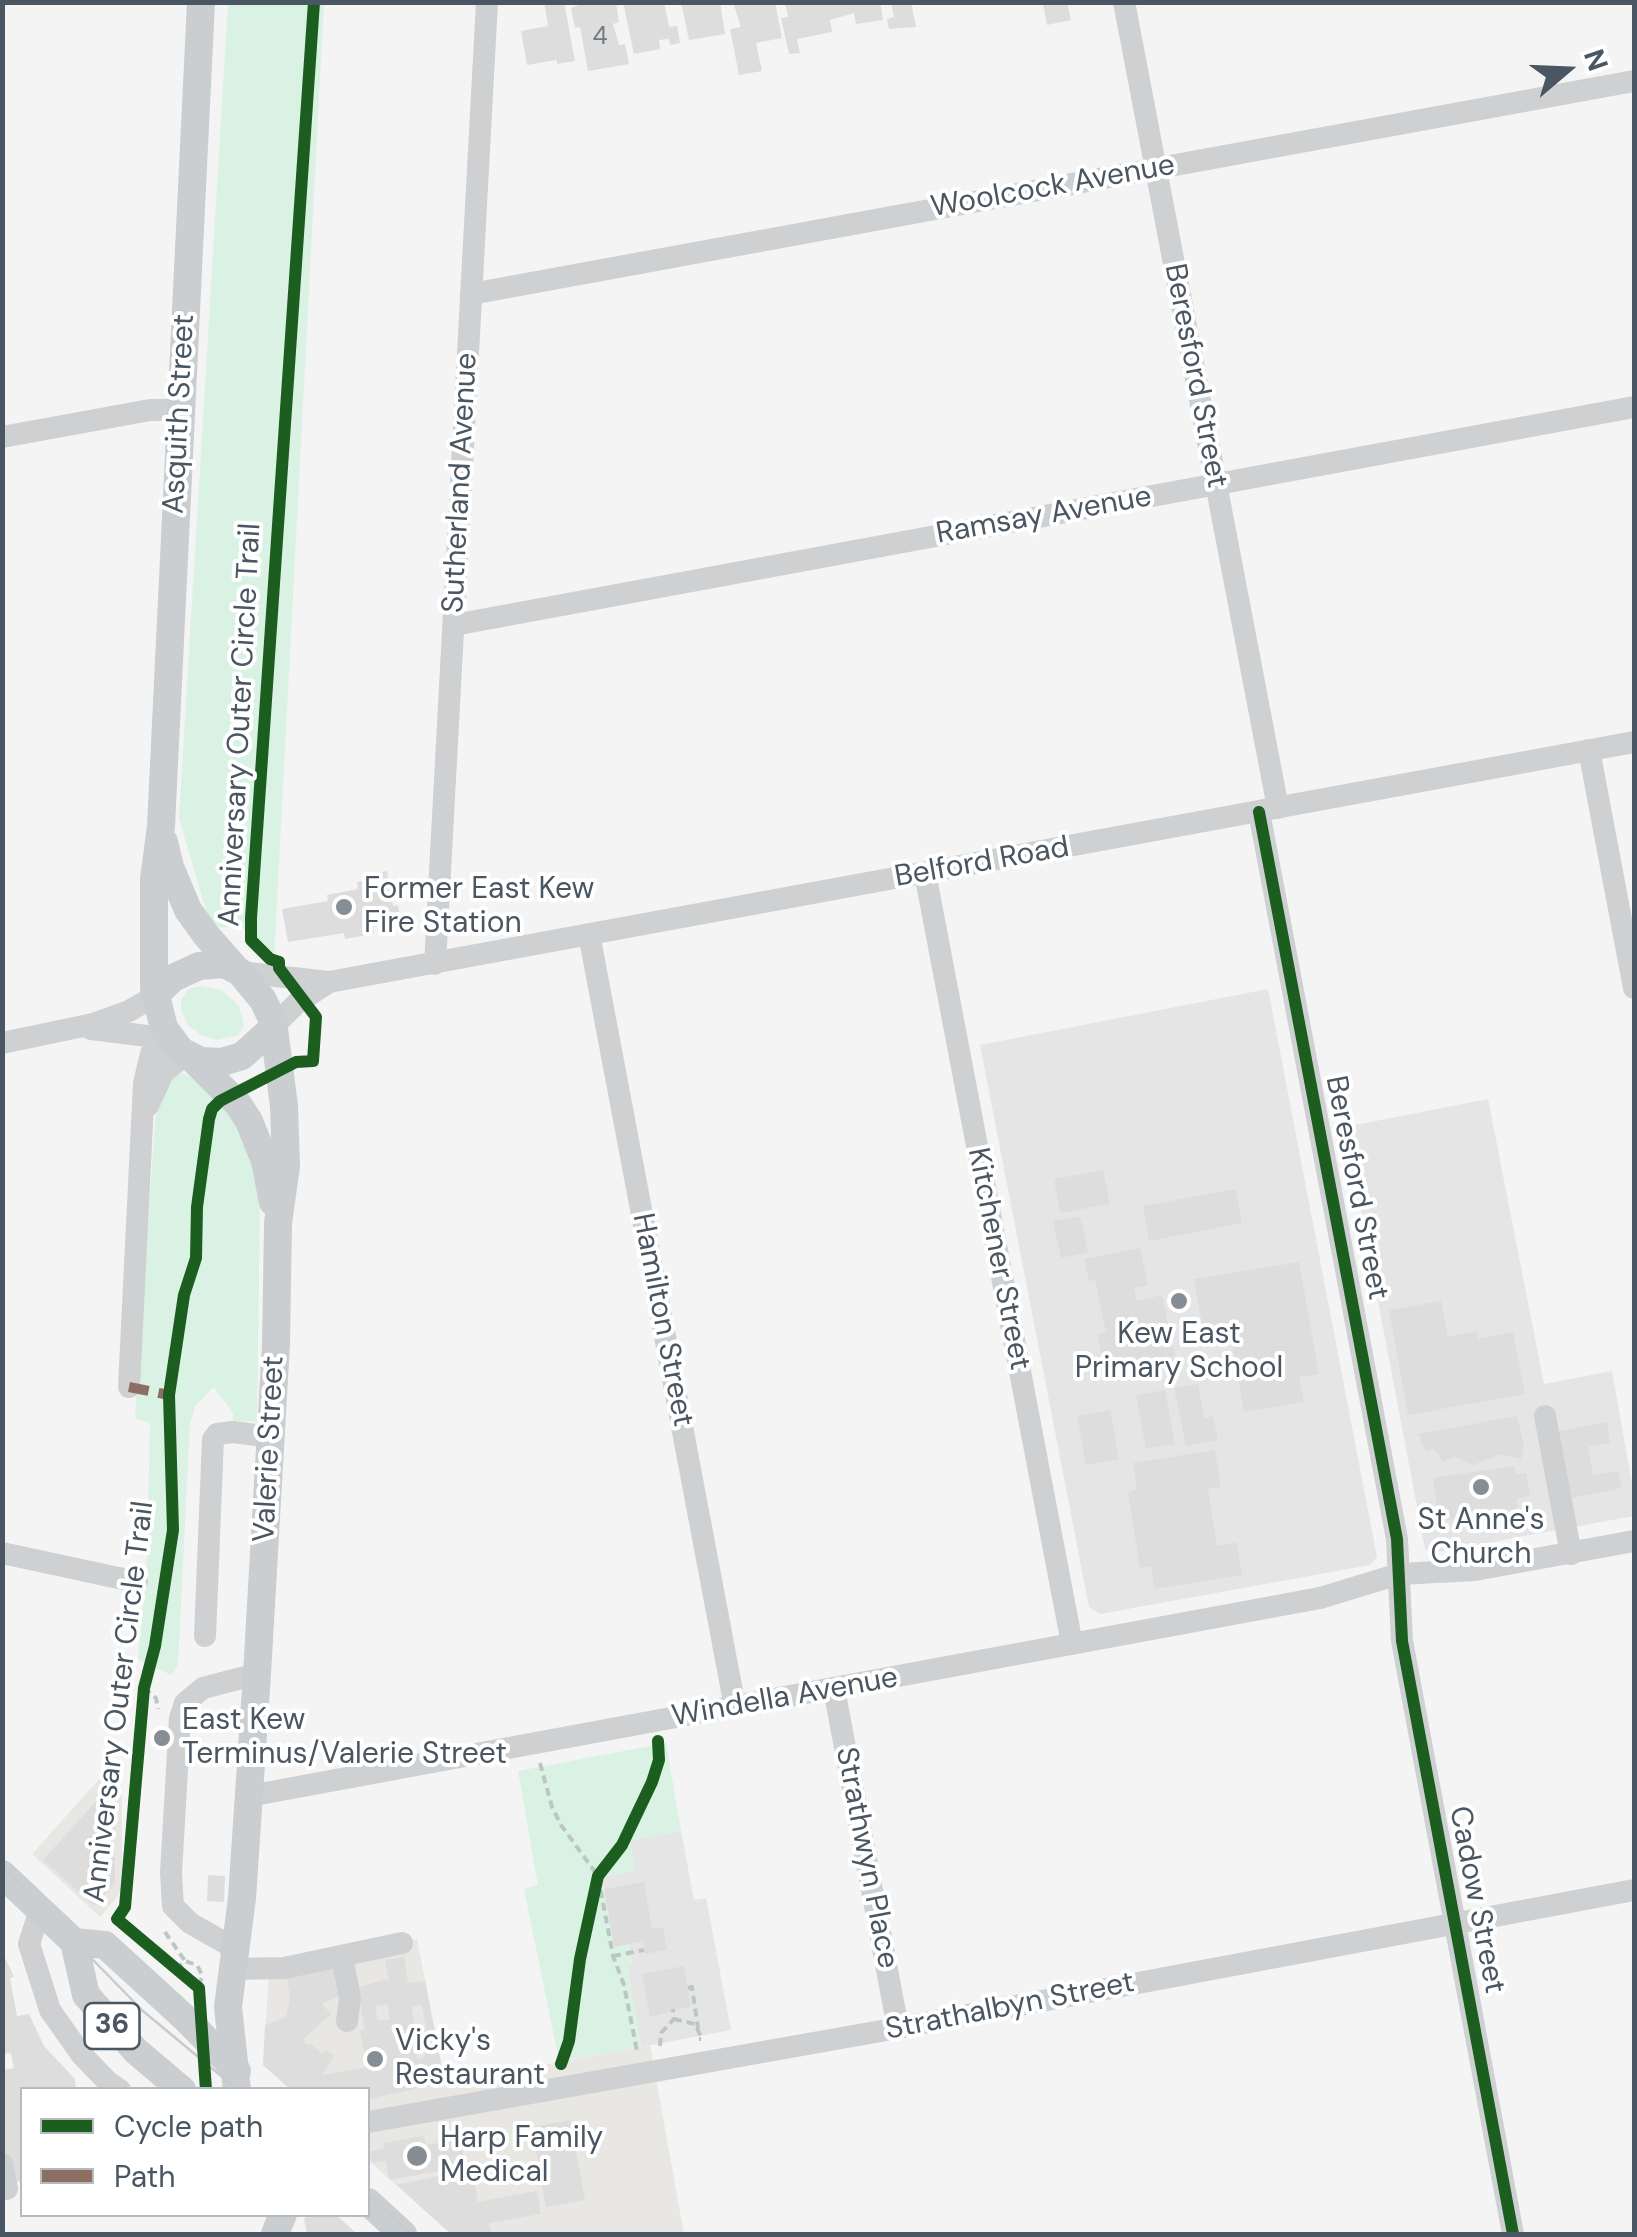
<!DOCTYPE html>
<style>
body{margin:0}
#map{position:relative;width:1637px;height:2237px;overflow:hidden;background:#f4f4f4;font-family:"DM Sans",sans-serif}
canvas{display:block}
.frame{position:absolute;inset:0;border:5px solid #4a5661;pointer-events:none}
.legend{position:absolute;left:20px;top:2087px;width:350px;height:130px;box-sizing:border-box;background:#fff;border:2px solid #b7bbc0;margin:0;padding:12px 18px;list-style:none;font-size:30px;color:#4a5661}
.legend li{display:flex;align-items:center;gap:20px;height:50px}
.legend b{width:50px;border:2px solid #b7bbc0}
.north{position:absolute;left:1517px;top:20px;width:100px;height:100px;-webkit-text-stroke:8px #fff;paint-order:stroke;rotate:71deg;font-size:28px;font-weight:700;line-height:40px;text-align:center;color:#4a5661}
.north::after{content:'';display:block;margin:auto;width:35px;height:45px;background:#4a5661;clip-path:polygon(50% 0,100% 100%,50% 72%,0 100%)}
</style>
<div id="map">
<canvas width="1637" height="2237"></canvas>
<div class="frame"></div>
<ul class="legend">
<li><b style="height:12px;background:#1b5e20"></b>Cycle path</li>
<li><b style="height:12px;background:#8d6e63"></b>Path</li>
</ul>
<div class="north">N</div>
</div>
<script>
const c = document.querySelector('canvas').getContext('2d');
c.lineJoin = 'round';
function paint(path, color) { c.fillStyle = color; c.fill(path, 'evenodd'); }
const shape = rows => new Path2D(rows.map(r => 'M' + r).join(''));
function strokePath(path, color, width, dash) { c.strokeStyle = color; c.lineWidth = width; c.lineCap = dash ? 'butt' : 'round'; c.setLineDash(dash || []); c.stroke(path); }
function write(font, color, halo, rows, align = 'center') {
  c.font = font + ' "DM Sans",sans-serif'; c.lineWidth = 8; c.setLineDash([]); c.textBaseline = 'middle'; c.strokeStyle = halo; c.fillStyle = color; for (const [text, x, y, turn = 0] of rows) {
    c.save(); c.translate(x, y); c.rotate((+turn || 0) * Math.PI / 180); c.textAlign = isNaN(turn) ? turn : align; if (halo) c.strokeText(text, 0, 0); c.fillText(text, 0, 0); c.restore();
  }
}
paint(shape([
 [101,1777,122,1795,122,1891,100,1917,32,1854],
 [417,1939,445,2083,650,2045,684,2234,451,2234,368,2160,368,2090,269,2070,263,2065,270,1959,289,1963]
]), '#e8e7e3');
paint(shape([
 [1268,989,1377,1557,1370,1565,1100,1614,1089,1607,980,1045],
 [1488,1099,1544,1384,1612,1371,1634,1495,1634,1516,1432,1553,1425,1549,1345,1127],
 [681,1831,694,1900,706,1898,731,2030,641,2047,627,1966,632,1964,629,1945,614,1947,602,1877,635,1870,629,1841]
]), '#e6e5e6');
paint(shape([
 [228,3,324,3,274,959,243,928,215,927,207,914,179,818],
 [200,986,222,990,239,1006,244,1026,237,1036,216,1040,201,1035,188,1025,181,1011,181,1000,188,989],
 [177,1071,191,1077,225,1106,246,1139,260,1196,257,1422,233,1421,233,1413,214,1387,196,1405,190,1423,178,1664,171,1675,138,1659,147,1559,150,1423,135,1418,155,1122,161,1096],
 [666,1743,681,1831,630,1841,635,1870,602,1877,614,1947,629,1944,632,1964,627,1966,641,2047,559,2061,524,1889,538,1885,518,1771]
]), '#d9f2e3');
paint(shape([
 [544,2,564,2,575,61,557,64,557,60,527,65,521,31,548,26],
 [587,2,616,2,619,22,613,24,619,45,625,44,629,64,588,71,580,27,575,28,571,8],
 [623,2,664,2,669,27,677,26,680,43,670,45,669,39,659,40,660,49,634,54],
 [681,2,720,2,725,34,689,40],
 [733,2,775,2,782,38,756,43,762,71,739,75,730,29,741,27],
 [785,2,880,2,883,20,856,24,854,13,830,20,832,32,797,39,800,53,789,54,781,18,788,17],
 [891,2,911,2,916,27,889,29,887,19,894,17],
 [1047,2,1067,2,1071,20,1047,25,1043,4],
 [387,871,393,906,398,905,401,921,373,927,374,934,345,939,344,933,288,942,282,909,328,901,327,895,358,889,357,882,371,879,370,874],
 [1103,1170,1110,1204,1060,1213,1054,1179],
 [1236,1189,1242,1223,1149,1241,1143,1206],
 [1080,1216,1088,1252,1061,1258,1053,1221],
 [1140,1248,1148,1285,1134,1288,1137,1301,1162,1295,1175,1356,1157,1360,1159,1372,1114,1381,1110,1363,1103,1362,1097,1334,1106,1332,1095,1280,1089,1281,1084,1259],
 [1299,1262,1319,1374,1299,1377,1304,1402,1244,1412,1232,1344,1206,1348,1194,1279],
 [1441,1301,1448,1337,1477,1331,1478,1339,1513,1332,1525,1394,1408,1415,1389,1310],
 [1198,1384,1204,1418,1213,1416,1218,1440,1186,1446,1174,1388],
 [1165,1390,1175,1444,1146,1449,1136,1395],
 [1110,1410,1119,1459,1086,1465,1077,1416],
 [1517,1416,1524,1446,1521,1459,1501,1454,1473,1465,1456,1457,1443,1462,1434,1449,1426,1451,1418,1434],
 [1607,1422,1610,1443,1588,1447,1593,1475,1618,1471,1622,1488,1567,1499,1555,1432],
 [1215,1450,1221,1487,1208,1489,1217,1546,1237,1542,1242,1575,1154,1589,1151,1566,1140,1568,1128,1493,1137,1489,1133,1463],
 [1515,1466,1516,1474,1526,1473,1530,1496,1517,1498,1518,1509,1439,1521,1433,1478],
 [101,1796,116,1810,115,1838,105,1849,115,1858,115,1883,94,1906,43,1860],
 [208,1875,225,1876,224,1902,207,1901],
 [644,1882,652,1929,663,1927,667,1950,645,1954,643,1941,614,1947,604,1889],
 [2,1951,14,1977,10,1978,17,2016,29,2014,44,2046,75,2079,76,2090,22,2090,22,2181,11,2183,2,2136,2,2070,14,2068,11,2053,2,2054],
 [404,1957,408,1983,425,1981,445,2083,368,2099,368,2090,291,2090,263,2065,265,2025,286,2017,290,1997,286,1973,335,1964,345,1994,322,2004,331,2014,302,2040,308,2045,310,2043,322,2054,326,2050,334,2056,322,2075,367,2067,360,2031,365,2029,357,1988,385,1979,389,1981,385,1960],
 [387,2004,390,2019,378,2021,375,2006],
 [422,2005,426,2029,420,2030,425,2057,417,2059,412,2007],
 [684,1966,691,2006,650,2017,642,1974],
 [570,2120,585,2200,546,2207,532,2127],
 [424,2136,426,2145,461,2139,465,2166,389,2180,386,2161,372,2163,370,2151,384,2149,383,2143],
 [472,2169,478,2202,537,2191,541,2214,489,2223,492,2234,451,2234,397,2185],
 [310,2214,335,2214,357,2234,307,2234,304,2219]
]), '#ddddde');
strokePath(shape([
 [144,1688,156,1698,158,1709],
 [540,1763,552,1807,561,1825,598,1876,613,1956,624,1985,637,2051],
 [165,1932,185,1961],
 [613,1956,644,1950],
 [176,1969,185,1961,197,1965,202,1975,199,1988],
 [688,1988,692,1987,698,2028],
 [674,2019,695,2024,702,2039,699,2039],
 [660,2046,661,2033,674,2019,673,2009]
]), '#bcc7c4', 4, [8, 5]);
strokePath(shape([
 [1124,2,1278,808],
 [471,294,1634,81],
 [2,437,150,410,180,410],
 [454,625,1634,407],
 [1589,750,1634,988],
 [1259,812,1397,1539,1402,1641,1513,2234],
 [925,873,1072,1644],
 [589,934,735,1707],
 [435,964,487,2],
 [240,972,329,982,1634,742],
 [274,1026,297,1003,329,982],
 [91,1029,171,1039],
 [2,1043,93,1024,129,1011,155,996],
 [148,1106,163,1073,186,1054],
 [129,1387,144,1083,151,1054,172,1040],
 [1545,1416,1571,1554],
 [2,1553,137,1582],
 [205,1636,213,1439,217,1434,233,1432,271,1437],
 [834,1689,898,2028],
 [249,1796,1320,1598,1399,1574,1475,1570,1634,1541],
 [40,1910,29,1944,50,2010,81,2054,107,2081,120,2090],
 [234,1948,190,1923,173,1906,171,1873,180,1718,185,1703,203,1688,257,1674],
 [342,1957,350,1998,347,2021],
 [231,1969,284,1968,402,1943],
 [368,2122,898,2028,1634,1890],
 [2,2164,7,2189]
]), '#ced0d2', 22);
strokePath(shape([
 [201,2,161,826,154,879,154,988,164,1028,181,1051,201,1061,222,1062,242,1056,274,1027],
 [164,842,170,867,188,910,206,935,236,969],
 [155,995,173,978,199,966,224,964,240,972,263,1000,273,1021,284,1106,286,1166,278,1223,276,1344,257,1674,242,1898,228,2007,237,2090],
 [192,1058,238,1104,249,1121,265,1161,273,1202],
 [2,1874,74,1942,86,1995,136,2051,182,2090],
 [74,1942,105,1945,186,2019,237,2071],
 [368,2202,403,2234],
 [275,2234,283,2214]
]), '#caced1', 28);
strokePath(shape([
 [2,1867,143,2011,238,2090],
 [368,2195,411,2234]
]), '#c9cacc', 2.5);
strokePath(shape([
 [129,1387,169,1395]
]), '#8d6e63', 10, [20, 10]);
strokePath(shape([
 [1259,812,1397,1539,1402,1641,1513,2234],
 [561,2064,569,2041,580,1959,598,1876,622,1845,652,1782,659,1760,658,1741],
 [206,2090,199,1988,117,1919,125,1907,144,1688,155,1646,173,1530,169,1395,184,1295,196,1258,197,1207,209,1119,212,1109,220,1101,296,1062,313,1061,316,1017,279,968,279,962,270,959,251,940,251,918,314,2]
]), '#1b5e20', 12);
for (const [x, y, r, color] of [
 [344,907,10,"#868d94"],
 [1179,1301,10,"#868d94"],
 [1481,1487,10,"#868d94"],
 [162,1738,10,"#868d94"],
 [375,2059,10,"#868d94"],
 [417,2156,12,"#868d94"]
]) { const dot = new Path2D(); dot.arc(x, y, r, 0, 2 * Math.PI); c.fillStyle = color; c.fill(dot); strokePath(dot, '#fff', 4); }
write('25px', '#707881', null, [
 ["4",600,37]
]);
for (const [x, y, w] of [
 [112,2026,55]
]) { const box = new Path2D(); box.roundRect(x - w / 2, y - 23, w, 46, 8); c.fillStyle = '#fff'; c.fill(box); strokePath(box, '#4a5661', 2.5); }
write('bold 28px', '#4a5661', null, [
 ["36",112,2026]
]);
write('30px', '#4a5661', '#fff', [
 ["Woolcock Avenue",1053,187,-10],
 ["Beresford Street",1195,376,79],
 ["Asquith Street",180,414,-87],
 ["Sutherland Avenue",461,483,-87],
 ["Ramsay Avenue",1044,516,-10],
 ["Anniversary Outer Circle Trail",241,725,-87],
 ["Belford Road",982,863,-10],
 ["Beresford Street",1356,1188,79],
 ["Kitchener Street",998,1259,79],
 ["Hamilton Street",662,1320,79],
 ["Valerie Street",270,1449,-87],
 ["Windella Avenue",785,1698,-10],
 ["Anniversary Outer Circle Trail",120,1702,-83],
 ["Strathwyn Place",866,1858,79],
 ["Cadow Street",1476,1900,79],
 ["Strathalbyn Street",1010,2007,-11]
]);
write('30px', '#4a5661', '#fff', [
 ["Former East Kew",364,890],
 ["Fire Station",364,924],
 ["Kew East",1179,1335,"center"],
 ["Primary School",1179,1369,"center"],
 ["St Anne's",1481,1521,"center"],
 ["Church",1481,1555,"center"],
 ["East Kew",182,1721],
 ["Terminus/Valerie Street",182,1755],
 ["Vicky's",395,2042],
 ["Restaurant",395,2076],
 ["Harp Family",440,2139],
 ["Medical",440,2173]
], 'left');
</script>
